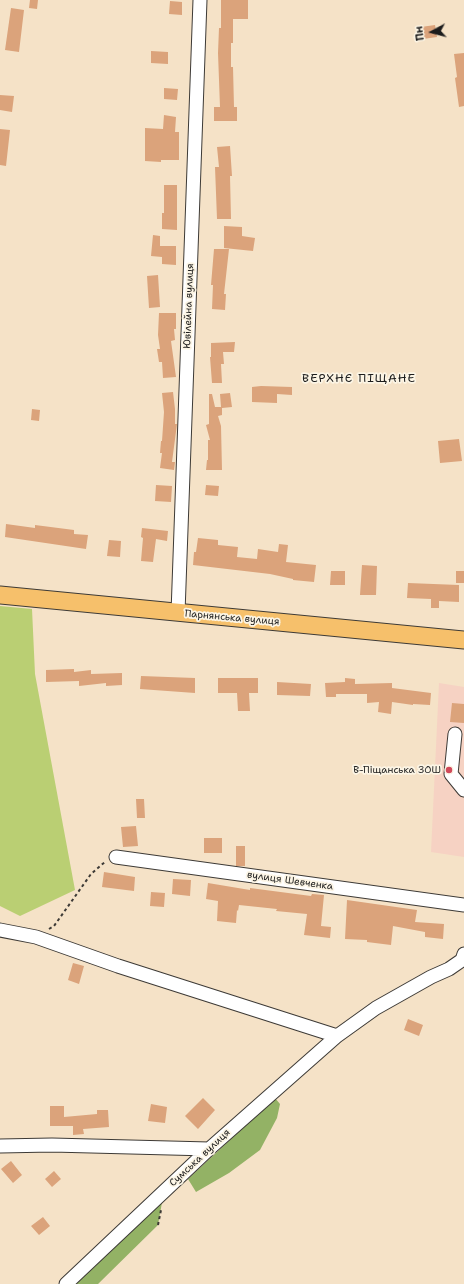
<!DOCTYPE html>
<meta charset="utf-8">
<style>
body{margin:0}
#map{position:relative;width:464px;height:1284px;overflow:hidden;background:#f5e2c7;font-family:"Shantell Sans",sans-serif}
canvas{display:block}
.north{position:absolute;left:412px;top:12px;width:40px;height:40px;-webkit-text-stroke:3px #fcf5e5;paint-order:stroke;rotate:263deg;font-size:11px;font-weight:700;line-height:16px;text-align:center;color:#1c1c1c}
.north::after{content:'';display:block;margin:auto;width:14px;height:18px;background:#1c1c1c;clip-path:polygon(50% 0,100% 100%,50% 72%,0 100%)}
</style>
<div id="map">
<canvas width="464" height="1284"></canvas>
<div class="north">Пн</div>
</div>
<script>
const c = document.querySelector('canvas').getContext('2d');
c.lineJoin = 'round';
function paint(path, color) { c.fillStyle = color; c.fill(path, 'evenodd'); }
const shape = rows => new Path2D(rows.map(r => 'M' + r).join(''));
function strokePath(path, color, width, dash) { c.strokeStyle = color; c.lineWidth = width; c.lineCap = dash ? 'butt' : 'round'; c.setLineDash(dash || []); c.stroke(path); }
function write(font, color, halo, rows, align = 'center') {
  c.font = font + ' "Shantell Sans",sans-serif'; c.lineWidth = 3.5; c.setLineDash([]); c.textBaseline = 'middle'; c.strokeStyle = halo; c.fillStyle = color; for (const [text, x, y, turn = 0] of rows) {
    c.save(); c.translate(x, y); c.rotate((+turn || 0) * Math.PI / 180); c.textAlign = isNaN(turn) ? turn : align; if (halo) c.strokeText(text, 0, 0); c.fillText(text, 0, 0); c.restore();
  }
}
paint(shape([
 [439,683,464,687,464,857,431,852]
]), '#f6d2c3');
paint(shape([
 [0,606,32,609,35,674,75,890,20,916,0,906]
]), '#bacf73');
paint(shape([
 [275,1098,280,1104,277,1118,260,1150,229,1173,196,1192,188,1179],
 [164,1191,158,1225,98,1284,66,1284]
]), '#93b265');
paint(shape([
 [30,0,38,0,37,9,29,8],
 [221,0,248,0,248,19,233,19,233,43,231,43,231,67,233,67,234,107,237,107,237,121,214,121,214,107,220,107,218,53,219,28,221,28],
 [170,1,182,2,182,15,169,14],
 [11,8,24,10,19,52,5,50],
 [435,25,437,37,423,39,421,27],
 [151,51,168,52,168,64,151,63],
 [464,53,464,106,459,107,455,78,457,77,454,54],
 [164,88,178,89,177,100,164,99],
 [0,95,14,96,12,112,0,110],
 [164,115,176,117,175,132,179,132,179,160,161,160,161,162,145,161,145,128,163,129],
 [0,129,10,130,6,166,0,165],
 [230,146,232,176,230,176,231,219,217,219,215,167,219,167,217,147],
 [164,185,177,185,177,230,162,229,162,213,164,213],
 [224,226,242,227,242,236,255,238,253,251,224,248],
 [153,235,160,236,160,246,176,246,176,265,162,264,162,257,151,256],
 [214,249,229,249,224,294,226,294,225,310,212,309,213,285,211,285],
 [158,275,160,307,149,308,147,276],
 [159,313,176,313,176,329,174,329,175,340,171,341,176,377,163,378,162,362,159,362,157,349,160,349,158,335],
 [235,342,234,352,223,352,224,364,221,364,222,383,212,383,210,357,211,357,211,343],
 [261,386,292,387,292,395,277,394,277,403,252,402,252,387],
 [173,392,175,409,175,424,177,424,172,462,175,462,174,470,160,468,162,453,160,453,161,441,162,441,164,412,162,393],
 [230,393,232,407,222,408,222,415,218,416,221,426,222,470,206,470,207,460,208,460,208,440,210,440,206,425,209,424,209,394,212,394,215,407,221,407,220,394],
 [32,409,40,410,39,421,31,420],
 [459,439,462,461,440,463,438,441],
 [156,485,172,486,171,502,155,501],
 [206,485,219,486,218,496,205,495],
 [6,524,35,528,35,525,74,530,74,534,88,535,86,549,5,537],
 [142,528,168,531,167,541,156,539,153,562,141,561,143,538,141,537],
 [198,538,218,540,218,545,238,547,237,557,257,559,258,549,278,552,279,544,288,545,286,562,316,565,314,582,293,580,293,579,270,574,193,565,194,552,196,552],
 [109,540,121,541,120,557,107,556],
 [362,565,377,566,376,595,360,595],
 [331,571,345,571,345,585,330,585],
 [456,571,464,571,464,583,456,583],
 [408,583,459,585,459,602,439,601,439,608,431,608,431,599,407,598],
 [74,669,74,672,91,670,91,674,122,673,122,685,106,686,106,683,79,686,79,681,46,682,46,670],
 [141,676,195,678,195,693,140,689],
 [218,678,258,678,258,693,249,693,250,711,238,711,237,693,218,693],
 [345,678,355,679,355,684,392,683,392,688,431,693,430,705,413,704,413,705,392,702,391,714,378,712,379,702,367,703,367,694,336,694,336,697,326,697,325,683,345,682],
 [277,682,311,684,310,696,277,695],
 [452,703,464,704,464,723,450,722],
 [136,799,144,799,145,818,137,818],
 [136,826,138,846,123,847,121,827],
 [204,838,222,838,222,853,204,853],
 [236,846,245,846,245,866,236,866],
 [104,872,135,877,134,891,102,887],
 [173,879,191,880,190,896,172,894],
 [208,883,250,890,250,888,311,896,312,894,324,895,321,926,331,927,330,938,304,935,307,914,276,911,277,909,239,905,238,911,237,910,236,923,217,921,218,901,206,899],
 [151,892,165,893,164,907,150,906],
 [347,900,417,910,415,922,444,924,443,939,425,937,425,932,393,926,391,945,367,942,367,940,345,939],
 [73,963,84,966,79,984,68,980],
 [408,1019,423,1025,419,1036,404,1030],
 [203,1098,215,1110,198,1129,185,1116],
 [151,1104,167,1107,165,1123,148,1121],
 [50,1106,64,1106,64,1117,97,1114,97,1110,108,1110,109,1127,83,1129,84,1134,73,1135,73,1126,50,1126],
 [11,1161,22,1175,13,1183,1,1169],
 [54,1171,61,1179,52,1187,45,1179],
 [43,1217,50,1226,39,1235,31,1226]
]), '#dba37b');
const minor = shape([
 [178,613,200,0],
 [455,734,451,774,464,790],
 [116,857,464,905],
 [0,930,36,937,118,966,337,1036],
 [0,1146,52,1145,209,1149],
 [66,1284,209,1149,337,1036,376,1008,431,977,449,969,462,960,464,954]
]);
const major = shape([
 [0,595,464,640]
]);
strokePath(minor, '#3d3a36', 15);
strokePath(major, '#3d3a36', 19);
strokePath(shape([
 [49,929,54,926,91,874,106,861],
 [158,1225,161,1210]
]), '#3d3a36', 2, [3, 3]);
strokePath(minor, '#fff', 13);
strokePath(major, '#f6c06b', 17);
for (const [x, y, r, color] of [
 [449,770,4,"#d1495b"]
]) { const dot = new Path2D(); dot.arc(x, y, r, 0, 2 * Math.PI); c.fillStyle = color; c.fill(dot); strokePath(dot, '#fcf5e5', 1.5); }
write('10px', '#1c1c1c', '#fcf5e5', [
 ["Ювілейна вулиця",189,306,-88],
 ["Парнянська вулиця",232,618,5],
 ["вулиця Шевченка",290,881,8],
 ["Сумська вулиця",200,1158,-43]
]);
write('10px', '#1c1c1c', '#fcf5e5', [
 ["В-Піщанська ЗОШ",441,770]
], 'right');
c.letterSpacing = '1px';
write('12px', '#1c1c1c', '#fcf5e5', [
 ["ВЕРХНЄ ПІЩАНЕ",359,379]
]);
c.letterSpacing = '0px';
</script>
